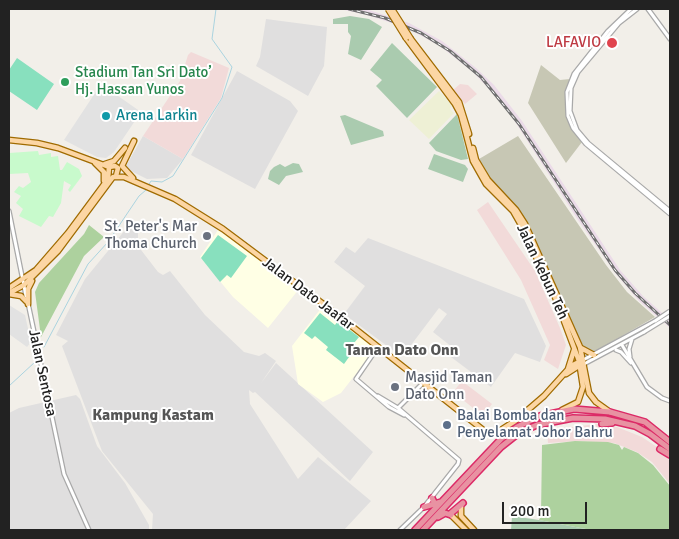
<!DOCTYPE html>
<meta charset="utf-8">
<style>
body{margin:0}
#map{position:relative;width:679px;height:539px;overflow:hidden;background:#f2efe9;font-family:Signika,sans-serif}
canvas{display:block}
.frame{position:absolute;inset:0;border:10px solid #222;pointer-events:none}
.scale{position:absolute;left:502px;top:502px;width:85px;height:22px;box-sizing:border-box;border:2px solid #222;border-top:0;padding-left:6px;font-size:15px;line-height:18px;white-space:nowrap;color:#222;-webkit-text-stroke:4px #fff;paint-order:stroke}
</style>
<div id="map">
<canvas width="679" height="539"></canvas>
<div class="frame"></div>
<div class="scale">200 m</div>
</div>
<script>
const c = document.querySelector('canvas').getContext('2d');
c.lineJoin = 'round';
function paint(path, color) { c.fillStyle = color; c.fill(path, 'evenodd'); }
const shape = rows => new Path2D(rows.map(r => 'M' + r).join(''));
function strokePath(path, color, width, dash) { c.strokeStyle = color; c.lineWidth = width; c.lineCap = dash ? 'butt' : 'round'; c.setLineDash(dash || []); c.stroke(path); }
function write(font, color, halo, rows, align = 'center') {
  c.font = font + ' Signika,sans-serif'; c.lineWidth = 4; c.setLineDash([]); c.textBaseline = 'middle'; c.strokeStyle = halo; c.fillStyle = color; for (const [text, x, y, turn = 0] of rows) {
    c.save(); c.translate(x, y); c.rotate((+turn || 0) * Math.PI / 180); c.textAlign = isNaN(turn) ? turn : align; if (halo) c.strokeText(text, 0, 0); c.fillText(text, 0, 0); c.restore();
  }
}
paint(shape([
 [266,19,327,27,324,66,308,96,256,66,260,57],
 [237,71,290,101,298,111,255,189,191,155],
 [143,136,183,159,167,178,147,179,127,169,126,166],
 [138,223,138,246,158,272,163,275,170,271,205,315,244,352,259,356,265,353,276,361,261,383,276,363,373,452,350,481,255,392,253,393,249,390,250,404,298,479,318,457,371,501,344,530,152,530,153,514,102,451,62,346,68,341,56,335,85,279,130,224],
 [368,238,524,299,546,346,540,362,515,353,491,387,447,354,452,347,433,332,447,314,439,308,402,357,344,314,365,286,334,262,346,247,355,253],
 [76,395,80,399,97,446,125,483,149,525,149,530,9,530,9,413,19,408]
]), '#e0dfdf');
paint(shape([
 [191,52,229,68,221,98,183,159,143,136,180,81,188,55],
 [460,84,468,85,477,94,465,104,453,90],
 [488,202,535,271,560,328,566,345,558,369,544,360,550,345,521,280,477,210],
 [462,381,492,404,483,416,453,392],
 [597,424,617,427,642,437,657,447,670,461,670,484,652,462,637,452,614,443,579,441,548,443,547,430]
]), '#f2dad9');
paint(shape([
 [339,9,366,9,409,23,442,41,476,68,494,85,522,121,620,270,643,296,670,320,670,328,639,301,616,274,578,220,505,106,473,72,440,46,407,28,364,14]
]), '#ebdbe8');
paint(shape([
 [218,230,299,289,268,328,233,297,200,257],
 [322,307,376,348,341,393,323,402,298,384,292,346]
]), '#ffffe5');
paint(shape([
 [541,65,560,80,570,79,565,101,568,118,582,142,566,163,528,103],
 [518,136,606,265,627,292,655,317,594,352,585,349,579,338,522,215,490,181,479,159]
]), '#c7c7b4');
paint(shape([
 [439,91,452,105,450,109,454,113,429,139,409,120]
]), '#eef0d5');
paint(shape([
 [89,225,104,237,84,256,41,337,35,292,39,283,84,234],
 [575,441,608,442,619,445,622,450,624,447,638,453,653,465,670,486,670,530,591,530,539,520,541,516,542,445]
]), '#add19e');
paint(shape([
 [350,16,369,19,382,27,361,60,348,54,351,36,348,32,348,24,333,24,333,19],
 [392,43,437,87,407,118,376,86,382,80,370,70],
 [457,114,468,159,461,160,436,151,429,143],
 [345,115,383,131,384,136,351,145,340,116],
 [434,154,465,165,468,169,463,182,428,169],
 [293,163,299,164,303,172,286,176,279,185,268,179,270,171,274,167,280,164,285,167],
 [512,516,539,520,591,530,511,530]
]), '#aacbaf');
paint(shape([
 [38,151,39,155,51,153,51,157,58,156,60,170,62,170,67,162,79,169,82,176,70,192,68,190,71,185,64,181,61,203,53,217,49,216,41,227,19,216,23,209,16,203,21,196,14,192,19,186,23,188,31,182,28,173,9,174,9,153]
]), '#c8facc');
paint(shape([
 [17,58,54,84,37,110,9,91,9,70],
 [218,235,247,256,231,278,227,275,220,282,201,258],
 [320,313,335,325,338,321,359,337,354,343,357,346,344,364,326,350,328,347,315,336,312,339,304,333]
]), '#88e0be');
paint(shape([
 [101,84,141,112,114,152,106,158,97,157,64,140],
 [9,305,25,315,31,342,27,347,9,334]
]), '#e2e2e2');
strokePath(shape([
 [148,186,151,181,162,182,173,176,222,98,232,67,212,39,216,9],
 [44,347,88,264,108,242,139,196,146,190],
 [9,386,35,362]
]), '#aad3df', 1);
const minor = shape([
 [631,9,608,31,574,74,567,92,568,116,573,128,586,144,670,214],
 [637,9,619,23,578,72,571,88,570,111,577,130,588,143,670,211],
 [648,9,670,39],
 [9,211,26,296],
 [28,303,64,474,89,530],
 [622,345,647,387,662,398,670,401],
 [378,347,356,379,389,407,404,415],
 [616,350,621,352,631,363],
 [630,357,629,349,632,339],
 [583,360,655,321],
 [584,364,644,332],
 [378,396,398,408,459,460,458,464,424,507,400,530],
 [398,408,423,383]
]);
const major = shape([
 [406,38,455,104,461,115,473,161,486,184,513,211,521,225,555,297,579,361,583,387,578,402,562,410],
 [411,39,459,102,469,134],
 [9,140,37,143,58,148,109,167],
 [473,148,476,160,488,180,516,210,525,224,580,347,589,393,596,402,610,412],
 [95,163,104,172,104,181],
 [105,164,114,161,125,148],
 [133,178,122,166,134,141],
 [9,288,36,270,68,233,108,179,109,167,115,166,118,168,116,176],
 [9,293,24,285,58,251,113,177,124,177,175,199,223,229,330,309,487,433,501,430,515,421,544,396,571,366,583,360],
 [9,294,21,296,27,302],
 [28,304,28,289,32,281],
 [581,348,594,355],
 [568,369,574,350],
 [566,374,580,365],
 [461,505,461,516,474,530],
 [451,515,466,530]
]);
const highway = shape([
 [602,424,612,423],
 [660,449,670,455],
 [432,498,435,504],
 [424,507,441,502],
 [450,514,463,503],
 [438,517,445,513,451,515],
 [415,530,501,439,517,427,540,416,574,409,610,412,645,422,670,442],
 [423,530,501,447,520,432,537,425,573,418,605,419,635,426,650,434,670,449]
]);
strokePath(minor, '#a9a9a9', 5.5);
strokePath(major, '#a06b00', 7);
strokePath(highway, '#dc2a67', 8);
strokePath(minor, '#fff', 3);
strokePath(major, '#fcd6a4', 4.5);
strokePath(highway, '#e892a2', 5);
const rail = shape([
 [349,9,385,18,421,33,450,51,481,77,519,124,615,270,635,293,670,325]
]);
strokePath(rail, '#707070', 3);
strokePath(rail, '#fff', 1, [4]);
const minorBridge = shape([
 [655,321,670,311],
 [644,332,670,316]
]);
const majorBridge = shape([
 [388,9,406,38],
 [392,9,411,39]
]);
strokePath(minorBridge, '#a9a9a9', 5.5, []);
strokePath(majorBridge, '#a06b00', 7, []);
strokePath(minorBridge, '#fff', 3);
strokePath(majorBridge, '#fcd6a4', 4.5);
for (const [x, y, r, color] of [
 [612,43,6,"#e0444e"],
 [65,82,5,"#2e9e5b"],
 [106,116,5,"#0f9aa8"],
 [207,236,5,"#6b7280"],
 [395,387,5,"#6b7280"],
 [447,425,5,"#5c6f8a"]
]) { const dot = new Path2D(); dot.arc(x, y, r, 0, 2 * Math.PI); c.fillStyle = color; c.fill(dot); strokePath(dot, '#fff', 2); }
write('15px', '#be3a42', '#fff', [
 ["LAFAVIO",601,43]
], 'right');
write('15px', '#27864d', '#fff', [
 ["Stadium Tan Sri Dato’",75,73],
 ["Hj. Hassan Yunos",75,90]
], 'left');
write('15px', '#0d838f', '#fff', [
 ["Arena Larkin",116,116]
], 'left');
write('15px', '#5b616d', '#fff', [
 ["St. Peter's Mar",197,227],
 ["Thoma Church",197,244],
 ["Masjid Taman",405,378,"left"],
 ["Dato Onn",405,395,"left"]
], 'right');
write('15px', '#222', '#fff', [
 ["Jalan Kebun Teh",542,272,65],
 ["Jalan Dato Jaafar",308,294,37],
 ["Jalan Sentosa",42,373,78]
]);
write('15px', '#4e5e75', '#fff', [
 ["Balai Bomba dan",457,416],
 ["Penyelamat Johor Bahru",457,433]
], 'left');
write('bold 16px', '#555', '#fff', [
 ["Taman Dato Onn",402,351],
 ["Kampung Kastam",153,416]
]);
</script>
